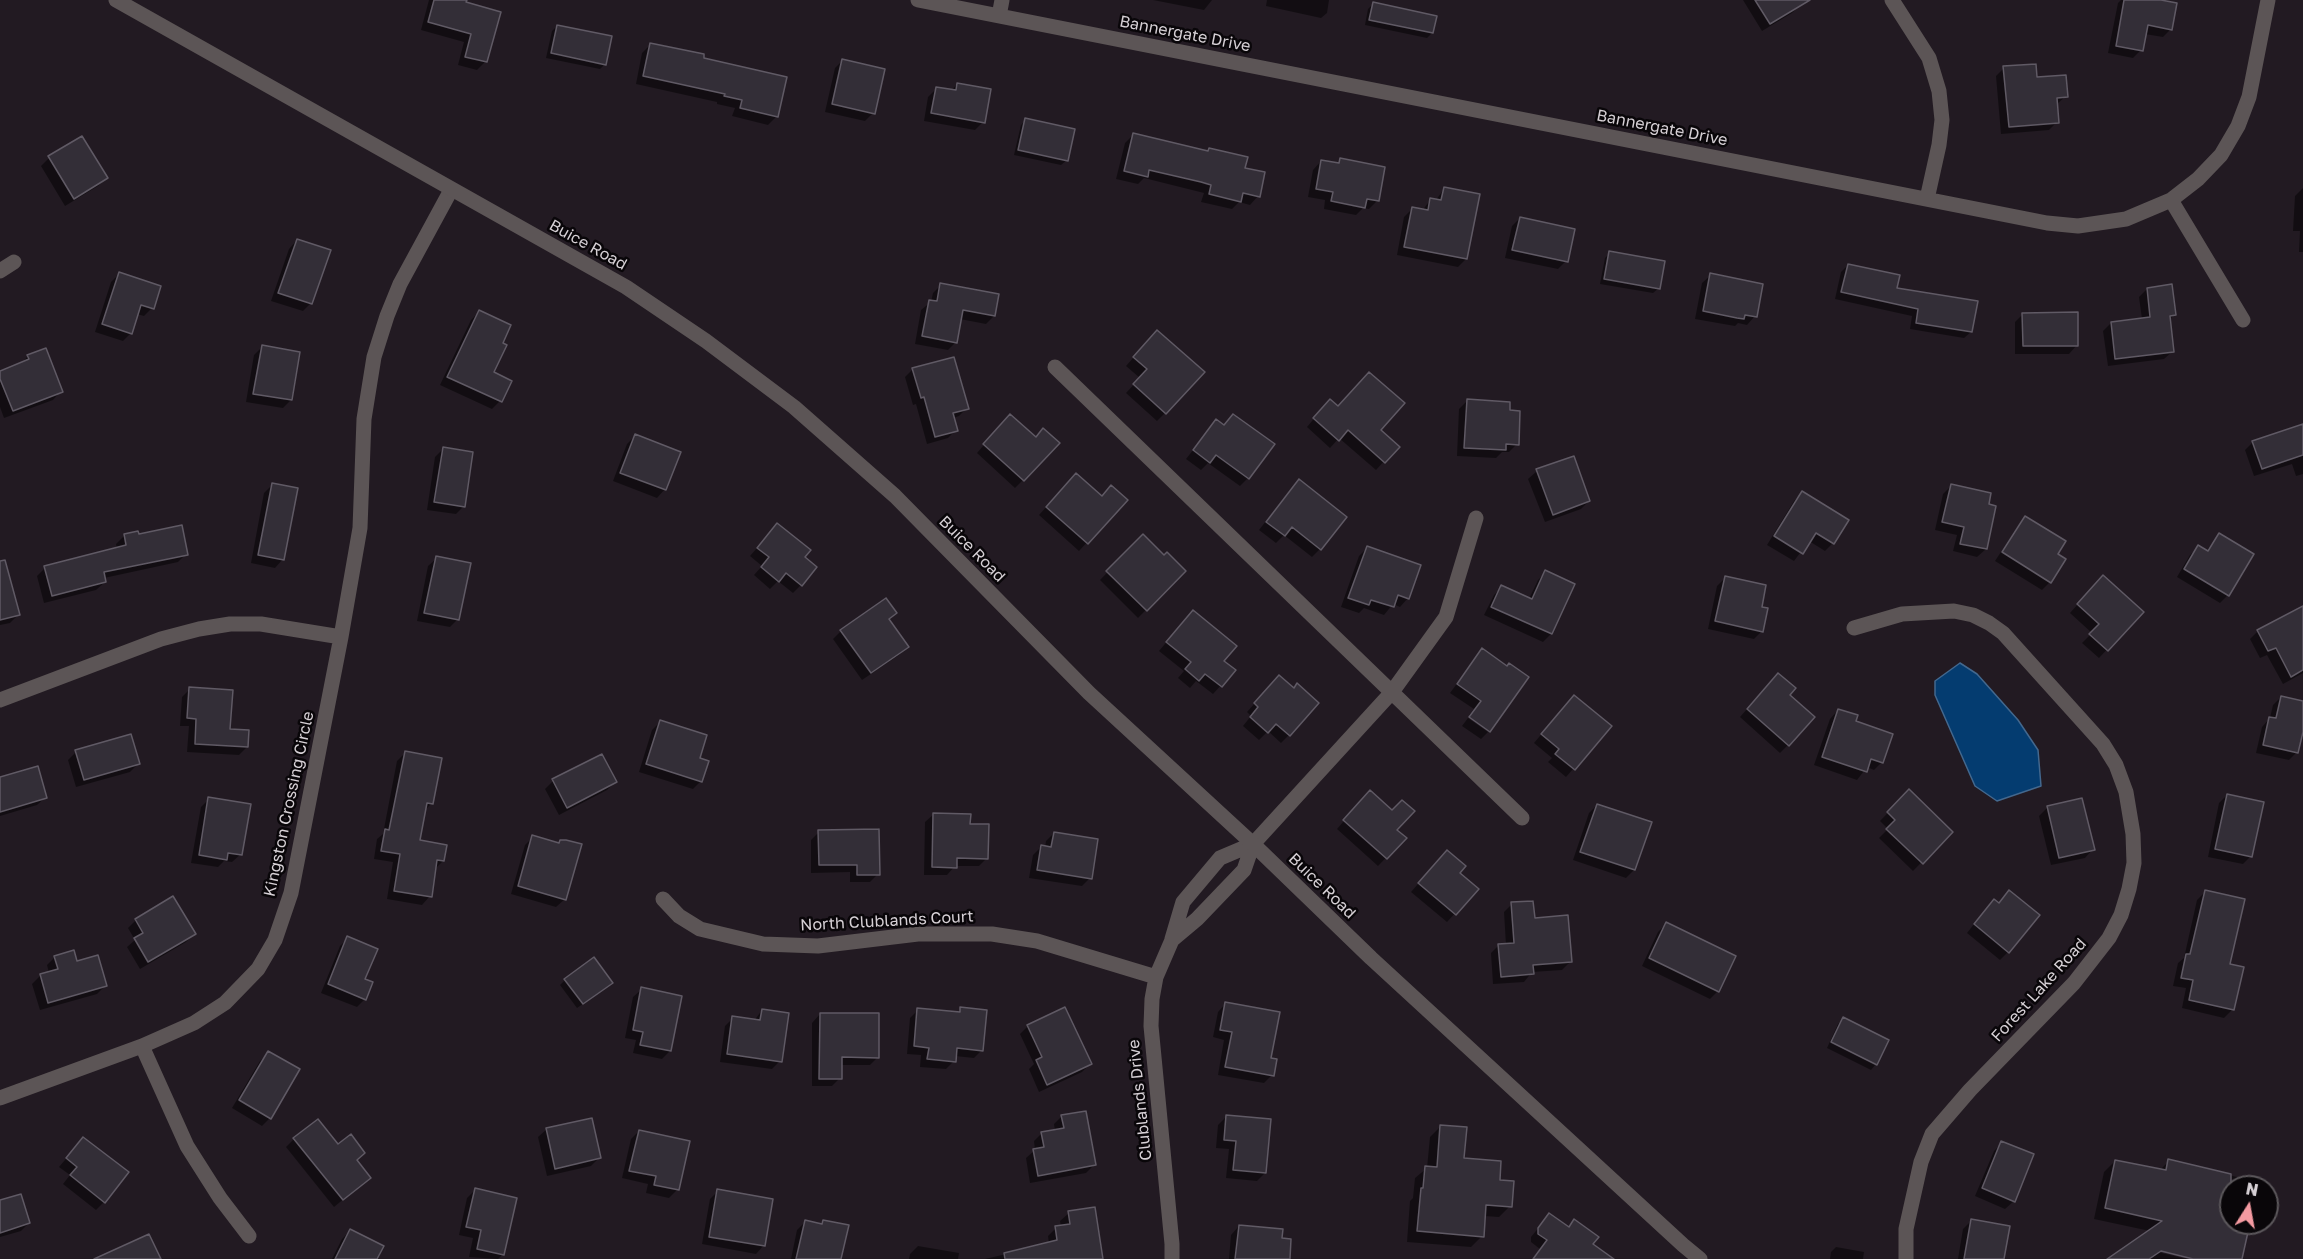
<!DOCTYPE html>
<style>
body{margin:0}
#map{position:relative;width:2303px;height:1259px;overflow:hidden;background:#221a22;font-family:"Golos Text",sans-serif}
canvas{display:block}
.north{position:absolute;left:2219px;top:1175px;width:60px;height:60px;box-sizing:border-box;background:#090609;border:2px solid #5b575b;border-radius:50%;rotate:11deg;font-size:16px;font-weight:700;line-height:24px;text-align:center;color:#d6d0d5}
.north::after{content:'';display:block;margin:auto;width:21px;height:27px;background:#f49aa1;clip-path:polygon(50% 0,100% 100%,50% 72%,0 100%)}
</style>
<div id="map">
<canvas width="2303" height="1259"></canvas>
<div class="north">N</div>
</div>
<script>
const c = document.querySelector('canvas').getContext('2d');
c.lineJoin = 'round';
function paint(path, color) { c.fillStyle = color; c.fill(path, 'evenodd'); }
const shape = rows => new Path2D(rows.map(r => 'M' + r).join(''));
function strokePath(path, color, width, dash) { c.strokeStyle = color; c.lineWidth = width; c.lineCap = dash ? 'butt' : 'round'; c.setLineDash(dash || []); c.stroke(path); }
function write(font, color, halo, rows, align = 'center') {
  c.font = font + ' "Golos Text",sans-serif'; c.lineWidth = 5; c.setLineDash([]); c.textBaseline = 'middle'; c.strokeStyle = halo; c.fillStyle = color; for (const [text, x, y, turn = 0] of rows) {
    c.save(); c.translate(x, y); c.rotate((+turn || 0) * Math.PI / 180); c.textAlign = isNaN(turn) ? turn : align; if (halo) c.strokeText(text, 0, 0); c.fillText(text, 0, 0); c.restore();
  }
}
const water = shape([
 [1960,663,1977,674,2018,720,2038,750,2041,786,1997,801,1975,786,1935,695,1935,681,1960,663]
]);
paint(water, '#043c70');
strokePath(water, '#43688e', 1.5);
paint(shape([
 [429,0,465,0,464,3,499,13,485,62,477,70,458,65,464,42,421,30],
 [1153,0,1212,0,1204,10],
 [1267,0,1329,0,1327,13,1321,18,1266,6],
 [1743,0,1797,0,1800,5,1792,13,1762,31],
 [2121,0,2153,0,2171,29,2163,37,2145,34,2141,50,2133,58,2108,53,2118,3],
 [1373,4,1432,33,1427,38,1365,25,1368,9],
 [557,26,605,64,600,69,546,58,552,31],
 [650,45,785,78,776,117,768,125,732,116,735,108,717,104,717,102,636,84,642,53],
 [843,60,873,113,865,121,825,112,835,68],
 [2004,68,2036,79,2066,96,2056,105,2057,122,2049,130,2001,134,1996,76],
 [957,84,983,122,975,130,924,121,928,97,936,89,951,91],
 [1026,120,1067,160,1061,165,1014,155,1021,125],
 [1133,135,1207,152,1209,150,1243,169,1258,196,1250,205,1239,202,1232,209,1201,202,1204,193,1144,178,1138,184,1116,179,1125,143],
 [49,158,106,178,98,186,65,206,41,166],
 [1341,160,1383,168,1377,201,1369,209,1363,208,1356,215,1324,209,1325,200,1308,197,1313,170,1321,161,1336,164],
 [2303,188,2303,252,2299,252,2300,231,2293,231,2295,196],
 [1444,189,1466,259,1458,267,1397,255,1404,217,1412,209,1422,211,1431,199,1436,200],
 [1520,218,1566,261,1558,269,1505,258,1512,226],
 [297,240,311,303,303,311,271,301,289,249],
 [1610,253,1659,288,1653,293,1600,284,1605,258],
 [1848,265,1896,289,1971,332,1964,338,1910,329,1912,316,1835,299,1841,272],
 [119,274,152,308,144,316,137,314,131,333,123,341,95,332,111,282],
 [1711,275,1755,316,1747,325,1738,323,1735,326,1695,319,1702,283],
 [941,285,994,316,986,324,960,319,956,342,948,350,915,344,921,310,931,302,933,293],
 [2147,289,2175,314,2169,320,2173,351,2164,359,2108,366,2103,331,2111,323,2142,319,2139,297],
 [479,312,492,373,500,401,492,409,440,385,471,320],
 [2023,314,2077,345,2069,354,2015,354,2015,322],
 [1149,340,1165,413,1157,421,1126,393,1140,378,1126,366],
 [262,347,291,400,283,408,246,402,254,355],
 [28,356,61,391,53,400,4,418,0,407,0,372,20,365],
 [913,369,967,408,959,416,953,418,956,430,948,438,927,444,916,404,913,405,905,377],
 [1467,401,1508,412,1517,444,1509,452,1502,452,1496,458,1457,456,1459,409],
 [1322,409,1379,430,1397,447,1376,470,1339,438,1330,448,1307,427],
 [1233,416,1248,478,1240,486,1208,463,1201,470,1186,459,1216,421,1223,426],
 [1002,424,1023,480,1015,488,977,453],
 [2303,426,2303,474,2296,476,2292,464,2254,476,2245,450,2253,442],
 [635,436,665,489,657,498,613,481,627,444],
 [443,449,464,506,456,514,427,510,435,457],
 [1537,471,1589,501,1581,509,1545,522,1528,479],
 [1068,483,1101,498,1126,500,1079,551,1039,515],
 [272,485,283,559,275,568,251,563,264,493],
 [1951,486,1986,549,1977,557,1953,551,1957,535,1935,530,1943,494],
 [1291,489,1320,549,1312,557,1284,535,1276,543,1259,530],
 [1802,493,1833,543,1825,551,1809,541,1794,561,1767,545,1794,501],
 [2026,517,2056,555,2050,582,2042,590,1995,561,2018,526],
 [777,525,803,557,801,585,793,593,778,581,770,589,754,575,762,566,750,556],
 [137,533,138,535,186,554,178,562,104,578,105,582,96,590,44,603,37,576,45,568,117,549,116,544,124,536],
 [2220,535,2228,595,2220,603,2177,577,2190,555,2199,547,2206,551],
 [1143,536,1164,557,1184,571,1138,618,1100,580],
 [1367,548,1408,598,1400,607,1393,604,1384,615,1364,608,1359,613,1341,607,1359,556],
 [437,558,458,619,450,627,417,621,428,566],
 [1546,572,1573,584,1551,634,1543,642,1484,615,1494,595,1502,587,1529,599,1538,580],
 [1725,578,1760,608,1762,631,1754,639,1708,629,1717,586],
 [2095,585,2142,612,2099,658,2082,643,2092,633,2070,613],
 [0,586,18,615,10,623,0,625],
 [2303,616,2303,673,2283,684,2267,655,2260,658,2250,639,2258,631],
 [888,620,907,647,899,655,862,680,833,639,841,631],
 [1185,620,1234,671,1213,694,1196,681,1190,688,1178,678,1184,671,1159,651],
 [1482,650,1490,730,1469,715,1474,709,1450,693],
 [1770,683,1788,695,1788,745,1780,753,1740,717],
 [1271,685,1289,735,1281,743,1268,731,1259,740,1243,726,1251,716,1247,712],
 [190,689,247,747,239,755,187,752,189,726,180,726,182,697],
 [2281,697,2303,702,2303,737,2300,740,2297,752,2289,760,2256,753,2262,727,2270,718,2273,705],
 [1566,705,1610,727,1566,777,1548,762,1552,758,1534,743],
 [1838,710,1854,722,1882,762,1874,770,1867,767,1857,780,1814,765,1830,719],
 [1468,718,1488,732,1481,739,1462,726],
 [660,722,698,759,701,781,693,789,639,772,652,730],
 [76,752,138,764,130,772,76,787,68,760],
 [406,752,431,804,424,811,418,842,443,861,435,869,430,896,422,905,387,899,393,862,374,859,377,839,383,834,397,761],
 [0,779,46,797,37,805,0,816],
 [553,781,615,782,607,790,559,815,545,789],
 [1909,791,1951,832,1913,871,1879,838,1888,829,1880,821],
 [2227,795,2251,856,2243,864,2208,857,2219,803],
 [209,799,241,854,232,862,224,861,218,867,191,863,201,807],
 [1362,800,1392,812,1395,830,1405,838,1378,866,1337,829],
 [2081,800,2093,849,2085,858,2051,865,2039,816,2047,808],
 [1597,805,1634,870,1626,878,1573,860,1589,813],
 [934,814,969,825,987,858,979,866,955,866,947,875,924,875,925,822],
 [819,832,878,874,870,882,850,882,850,872,811,873,811,840],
 [1054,833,1090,878,1082,886,1029,878,1033,855,1041,847,1045,848,1046,841],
 [533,837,557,844,560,841,565,899,556,907,511,894,525,845],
 [1439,860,1477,889,1447,922,1411,892],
 [2205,892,2229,965,2242,968,2232,1010,2224,1018,2182,1008,2186,988,2173,986,2178,963,2184,958,2197,900],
 [1512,904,1533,919,1570,962,1562,970,1532,972,1524,982,1493,984,1491,953,1499,945,1506,945,1504,912],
 [1986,909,2008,952,2000,960,1967,933],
 [136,920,194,934,186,942,140,969,127,947,135,940,128,928],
 [1666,924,1718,991,1710,999,1642,966,1658,932],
 [348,938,363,980,365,999,357,1007,321,993,340,946],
 [55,957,76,963,105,986,97,994,40,1010,32,984,40,976,49,973,47,965],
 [565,980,606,988,577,1008,560,985],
 [642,989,670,1051,662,1059,633,1053,636,1040,625,1038,633,997],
 [1226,1003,1269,1059,1272,1075,1264,1083,1218,1075,1224,1040,1213,1037,1218,1012],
 [961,1009,982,1050,974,1058,955,1056,954,1061,946,1069,920,1067,921,1055,907,1054,910,1018,918,1010,956,1014],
 [762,1010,780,1061,772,1069,720,1062,725,1026,733,1018,754,1021],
 [820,1014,878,1057,870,1065,840,1065,840,1078,832,1086,812,1086,812,1023],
 [1843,1019,1887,1041,1876,1064,1871,1070,1827,1048,1838,1024],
 [1028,1026,1090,1064,1082,1072,1039,1092,1029,1069,1034,1064,1020,1034],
 [269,1053,270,1118,262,1126,232,1108,260,1061],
 [1062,1116,1094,1165,1086,1173,1030,1183,1026,1158,1035,1150,1034,1141,1042,1133,1055,1131,1054,1124],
 [1226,1117,1265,1173,1257,1181,1226,1178,1229,1149,1216,1148,1218,1125],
 [1441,1126,1463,1159,1498,1182,1510,1206,1499,1217,1484,1216,1482,1236,1471,1247,1407,1242,1410,1201,1413,1198,1415,1178,1427,1168,1430,1137],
 [547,1129,599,1158,591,1166,547,1176,538,1137],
 [639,1131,677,1190,669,1198,646,1193,648,1184,622,1178,631,1139],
 [294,1139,338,1146,355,1161,369,1178,334,1207,286,1147],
 [2002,1143,2014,1201,2005,1209,1975,1196,1994,1151],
 [76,1147,104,1202,96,1210,63,1184,70,1175,59,1167],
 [2115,1161,2159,1171,2169,1161,2258,1182,2257,1187,2231,1187,2231,1223,2248,1223,2240,1259,2200,1259,2154,1248,2153,1251,2187,1259,2109,1259,2150,1231,2094,1219,2104,1172],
 [475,1190,503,1254,498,1259,469,1257,473,1238,459,1235,467,1198],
 [718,1191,764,1245,756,1254,702,1244,710,1199],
 [0,1202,29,1223,21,1231,0,1237],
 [1069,1213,1101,1259,985,1259,1049,1244,1048,1236,1056,1228,1061,1227,1060,1221],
 [1549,1215,1568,1228,1574,1221,1603,1259,1532,1259,1540,1249,1531,1242,1531,1237],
 [823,1221,839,1259,791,1259,797,1230,805,1222,819,1225],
 [1971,1221,2003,1259,1958,1259,1963,1229],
 [1239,1226,1281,1240,1287,1259,1229,1259,1231,1235],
 [350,1231,376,1259,332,1259,342,1239],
 [918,1246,959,1253,958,1259,909,1259,910,1254],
 [1836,1247,1864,1252,1863,1259,1830,1259,1831,1252]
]), '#0007');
const building = shape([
 [434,0,467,0,466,2,501,12,487,62,465,57,471,34,428,22,434,0],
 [1755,0,1810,0,1770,24,1755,0],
 [2124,0,2161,0,2177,3,2172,30,2148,25,2143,51,2116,46,2124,0],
 [1373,2,1437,16,1433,33,1369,20,1373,2],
 [557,25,612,36,606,65,551,53,557,25],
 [650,43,704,54,704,58,787,77,778,117,740,108,742,100,724,96,725,94,643,76,650,43],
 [842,59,885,69,875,114,832,104,842,59],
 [2036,64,2037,77,2066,75,2068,97,2057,98,2059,123,2009,127,2003,66,2036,64],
 [957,83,991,89,985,123,931,113,936,87,956,90,957,83],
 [1025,118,1075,129,1068,161,1018,150,1025,118],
 [1133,133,1208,151,1209,148,1248,157,1245,168,1265,172,1260,197,1243,193,1241,202,1209,194,1211,185,1201,182,1149,170,1148,177,1124,171,1133,133],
 [82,136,108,178,74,199,48,156,82,136],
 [1340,158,1385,167,1379,201,1367,199,1365,208,1331,201,1333,192,1316,189,1321,160,1339,163,1340,158],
 [1444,187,1480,194,1467,259,1404,247,1412,207,1428,210,1430,198,1441,200,1444,187],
 [1520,217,1575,229,1568,262,1512,250,1520,217],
 [297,239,331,250,312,304,278,293,297,239],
 [1609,251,1665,261,1660,289,1604,279,1609,251],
 [1848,264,1900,275,1897,288,1978,301,1972,332,1916,323,1918,309,1841,292,1848,264],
 [119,272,161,286,154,309,141,305,132,334,102,324,119,272],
 [1710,273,1763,284,1757,317,1745,315,1744,319,1737,318,1703,311,1710,273],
 [940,283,999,294,995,316,963,310,957,343,922,336,929,300,937,301,940,283],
 [2172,284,2176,315,2170,316,2174,352,2115,359,2111,322,2150,317,2147,288,2172,284],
 [479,310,511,325,503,343,507,345,494,372,512,381,502,402,447,377,479,310],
 [2078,312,2078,346,2023,346,2022,313,2078,312],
 [1157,330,1205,372,1166,414,1133,384,1147,369,1133,357,1157,330],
 [262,345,300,352,292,400,253,394,262,345],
 [46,348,63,392,13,411,0,379,0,371,29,359,27,355,46,348],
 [954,357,969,409,953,413,958,431,935,437,924,397,921,398,912,368,954,357],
 [1369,372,1405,403,1381,430,1400,447,1385,463,1348,430,1339,441,1313,418,1330,399,1338,406,1369,372],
 [1467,399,1510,402,1510,410,1520,411,1519,445,1506,444,1506,450,1464,448,1467,399],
 [1010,414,1036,437,1043,428,1060,443,1024,481,983,444,1010,414],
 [1233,414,1275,444,1249,479,1216,455,1210,463,1193,450,1216,419,1224,425,1233,414],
 [2303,424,2303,455,2262,469,2252,441,2303,424],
 [635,434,681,452,666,490,620,473,635,434],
 [443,447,473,452,465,507,434,502,443,447],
 [1574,456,1590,501,1553,515,1536,469,1574,456],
 [1076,473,1102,496,1111,485,1128,500,1088,544,1046,507,1076,473],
 [1299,479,1347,517,1321,550,1292,527,1285,536,1266,522,1299,479],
 [272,483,298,488,284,560,258,555,272,483],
 [1951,484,1991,493,1989,504,1996,506,1987,549,1960,544,1964,527,1942,522,1951,484],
 [1802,491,1849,520,1834,544,1816,533,1803,554,1774,536,1802,491],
 [2025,516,2066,541,2058,554,2066,559,2051,583,2002,552,2025,516],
 [777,523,811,550,805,557,817,567,802,586,786,573,779,582,761,567,769,557,757,548,777,523],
 [182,525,188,555,104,572,106,582,52,596,44,566,126,545,124,534,138,531,139,534,182,525],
 [2219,533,2254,554,2229,596,2184,569,2198,545,2208,551,2219,533],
 [1143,534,1164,555,1167,552,1186,571,1147,611,1106,571,1143,534],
 [1367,546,1421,565,1409,599,1398,595,1394,607,1371,600,1369,605,1348,598,1367,546],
 [436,556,471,563,459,620,424,613,436,556],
 [5,560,20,615,0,620,0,561,5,560],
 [1545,570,1575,584,1552,634,1491,607,1501,585,1532,599,1545,570],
 [2103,575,2144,612,2108,651,2089,634,2099,624,2077,604,2103,575],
 [1725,576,1766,585,1762,607,1768,608,1763,632,1715,621,1725,576],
 [886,598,897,613,889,619,909,647,871,673,840,630,886,598],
 [2303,606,2303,670,2291,677,2276,648,2268,651,2257,630,2303,606],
 [1193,610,1237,646,1224,661,1236,670,1222,687,1205,674,1199,681,1185,669,1191,662,1166,642,1193,610],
 [1482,648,1507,666,1509,663,1529,677,1490,732,1469,717,1481,701,1457,684,1482,648],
 [1778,673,1796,688,1790,695,1815,717,1789,746,1747,709,1778,673],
 [1279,675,1294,688,1297,683,1319,703,1290,736,1276,724,1268,733,1250,717,1258,707,1254,703,1279,675],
 [189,687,233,690,230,729,249,730,248,747,195,744,196,719,187,718,189,687],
 [1574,695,1612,726,1575,770,1555,754,1559,749,1541,734,1574,695],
 [2281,696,2303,701,2303,732,2298,753,2263,745,2269,717,2276,718,2281,696],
 [1838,709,1858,715,1856,721,1893,734,1883,763,1871,759,1867,772,1822,757,1838,709],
 [660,720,707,735,700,758,709,761,702,782,646,764,660,720],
 [131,734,140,764,84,780,75,750,131,734],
 [405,751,442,758,433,804,427,803,420,840,447,845,444,861,437,860,432,897,394,891,400,854,381,851,385,829,389,830,405,751],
 [602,754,617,782,567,808,552,779,602,754],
 [38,766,47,798,0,812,0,777,38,766],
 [1909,789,1953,832,1923,864,1886,829,1895,820,1887,812,1909,789],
 [1370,790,1392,810,1402,800,1415,811,1397,830,1407,838,1387,859,1343,820,1370,790],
 [2227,794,2264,802,2252,857,2215,849,2227,794],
 [208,797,251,804,242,855,228,853,227,860,199,855,208,797],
 [2082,798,2095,850,2059,858,2047,806,2082,798],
 [1597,804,1652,822,1635,870,1580,852,1597,804],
 [933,813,971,814,970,824,989,824,988,859,957,858,957,868,932,867,933,813],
 [879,829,880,875,857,875,857,865,819,865,818,830,879,829],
 [1054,832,1098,839,1092,879,1037,870,1041,845,1051,847,1054,832],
 [532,835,559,843,560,840,566,840,582,844,566,900,518,886,532,835],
 [1447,850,1466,866,1460,873,1479,889,1456,915,1418,883,1447,850],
 [2009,890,2040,915,2009,953,1974,924,1994,899,1999,903,2009,890],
 [2205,890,2245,899,2230,964,2244,967,2234,1010,2189,1000,2193,980,2181,978,2186,954,2190,954,2205,890],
 [173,896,196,934,148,962,134,938,143,933,135,919,173,896],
 [1533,901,1535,918,1568,915,1572,962,1533,965,1534,974,1501,977,1498,944,1514,943,1511,902,1533,901],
 [1666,922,1736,956,1719,992,1649,958,1666,922],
 [347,936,378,949,365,979,373,982,366,1000,328,984,347,936],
 [74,950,77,961,98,955,107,986,48,1003,40,974,58,969,54,956,74,950],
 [594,957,613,983,583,1004,564,979,594,957],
 [641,987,682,996,671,1051,640,1045,643,1032,633,1030,641,987],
 [1225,1002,1280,1012,1271,1058,1277,1059,1274,1076,1225,1067,1232,1032,1220,1030,1225,1002],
 [960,1007,987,1010,983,1051,957,1048,956,1062,927,1059,929,1048,914,1046,917,1008,960,1012,960,1007],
 [1065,1007,1092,1064,1047,1085,1036,1060,1042,1057,1027,1025,1065,1007],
 [762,1009,789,1013,782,1062,727,1054,732,1016,760,1020,762,1009],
 [820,1013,879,1013,879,1058,842,1057,842,1079,819,1079,820,1013],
 [1843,1017,1889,1040,1877,1065,1831,1042,1843,1017],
 [268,1051,300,1069,271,1119,239,1100,268,1051],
 [1086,1111,1096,1165,1038,1176,1033,1149,1044,1147,1041,1132,1064,1128,1061,1115,1086,1111],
 [1226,1115,1271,1119,1266,1173,1233,1170,1236,1141,1224,1140,1226,1115],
 [592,1118,601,1158,555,1169,546,1128,592,1118],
 [318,1119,338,1144,351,1134,365,1153,357,1160,371,1178,343,1200,293,1138,318,1119],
 [1440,1125,1467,1127,1464,1158,1501,1161,1500,1180,1514,1181,1512,1207,1486,1205,1484,1237,1417,1231,1421,1188,1423,1188,1425,1166,1437,1167,1440,1125],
 [639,1130,690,1141,679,1190,654,1185,656,1176,629,1171,639,1130],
 [83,1137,129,1172,105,1203,70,1175,77,1167,66,1158,83,1137],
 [2001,1141,2034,1154,2015,1202,1982,1188,2001,1141],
 [2168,1159,2231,1174,2231,1223,2250,1223,2242,1259,2193,1259,2161,1251,2149,1259,2107,1259,2162,1221,2105,1208,2115,1160,2166,1170,2168,1159],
 [475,1188,517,1198,504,1255,477,1249,481,1230,466,1227,475,1188],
 [717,1189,773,1199,765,1246,709,1237,717,1189],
 [21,1194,30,1223,0,1233,0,1200,21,1194],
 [1095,1207,1103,1259,1005,1259,1004,1253,1057,1240,1055,1226,1070,1224,1068,1211,1095,1207],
 [1549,1213,1569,1227,1574,1219,1599,1237,1593,1244,1614,1259,1533,1259,1547,1240,1538,1234,1538,1228,1549,1213],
 [1971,1219,2010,1226,2004,1259,1964,1259,1971,1219],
 [805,1220,822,1224,823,1220,849,1225,841,1259,796,1259,805,1220],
 [1239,1225,1283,1229,1282,1238,1291,1239,1290,1259,1235,1259,1239,1225],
 [350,1229,384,1246,377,1259,335,1259,350,1229],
 [149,1234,161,1259,94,1259,149,1234]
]);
paint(building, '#332e37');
strokePath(building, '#605a65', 1.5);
strokePath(shape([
 [918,0,2047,223,2078,226,2126,219,2171,200,2198,179,2221,155,2238,126,2249,97,2268,0],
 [1892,0,1929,58,1939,91,1942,120,1939,145,1927,199],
 [999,16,1002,0],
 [2171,200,2243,320],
 [0,271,14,262],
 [1055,367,1522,818],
 [1854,628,1902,614,1954,611,1973,615,1989,623,2003,633,2103,744,2116,765,2126,792,2133,834,2134,863,2129,889,2121,915,2109,938,2074,983,1970,1090,1932,1134,1921,1162,1906,1229,1906,1259],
 [0,700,161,639,199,629,230,624,261,624,341,637],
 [663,899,679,916,700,929,763,944,818,946,918,934,992,934,1037,941,1156,977],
 [1172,939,1183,902,1220,858,1253,844],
 [142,1046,187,1146,220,1198,249,1236],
 [0,1098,142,1046,194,1023,225,1003,258,969,275,940,291,893,341,637,360,528,364,419,374,357,387,316,400,284,451,190],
 [1172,1259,1172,1244,1151,1026,1152,999,1156,977,1172,940,1197,919,1244,870,1253,844,1392,692,1446,617,1476,518]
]), '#5c5556', 15);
strokePath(shape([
 [116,0,626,287,706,341,794,407,895,496,1089,693,1253,844,1371,958,1683,1245,1700,1259]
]), '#5c5556', 15);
write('16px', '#d6d0d5', '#090609', [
 ["Bannergate Drive",1185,34,11],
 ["Bannergate Drive",1662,128,11],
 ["Buice Road",588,245,29],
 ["Buice Road",972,549,45],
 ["Kingston Crossing Circle",289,804,-78],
 ["Buice Road",1322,886,44],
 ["North Clublands Court",887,921,-3],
 ["Forest Lake Road",2039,990,-48],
 ["Clublands Drive",1140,1100,-96]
]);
</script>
